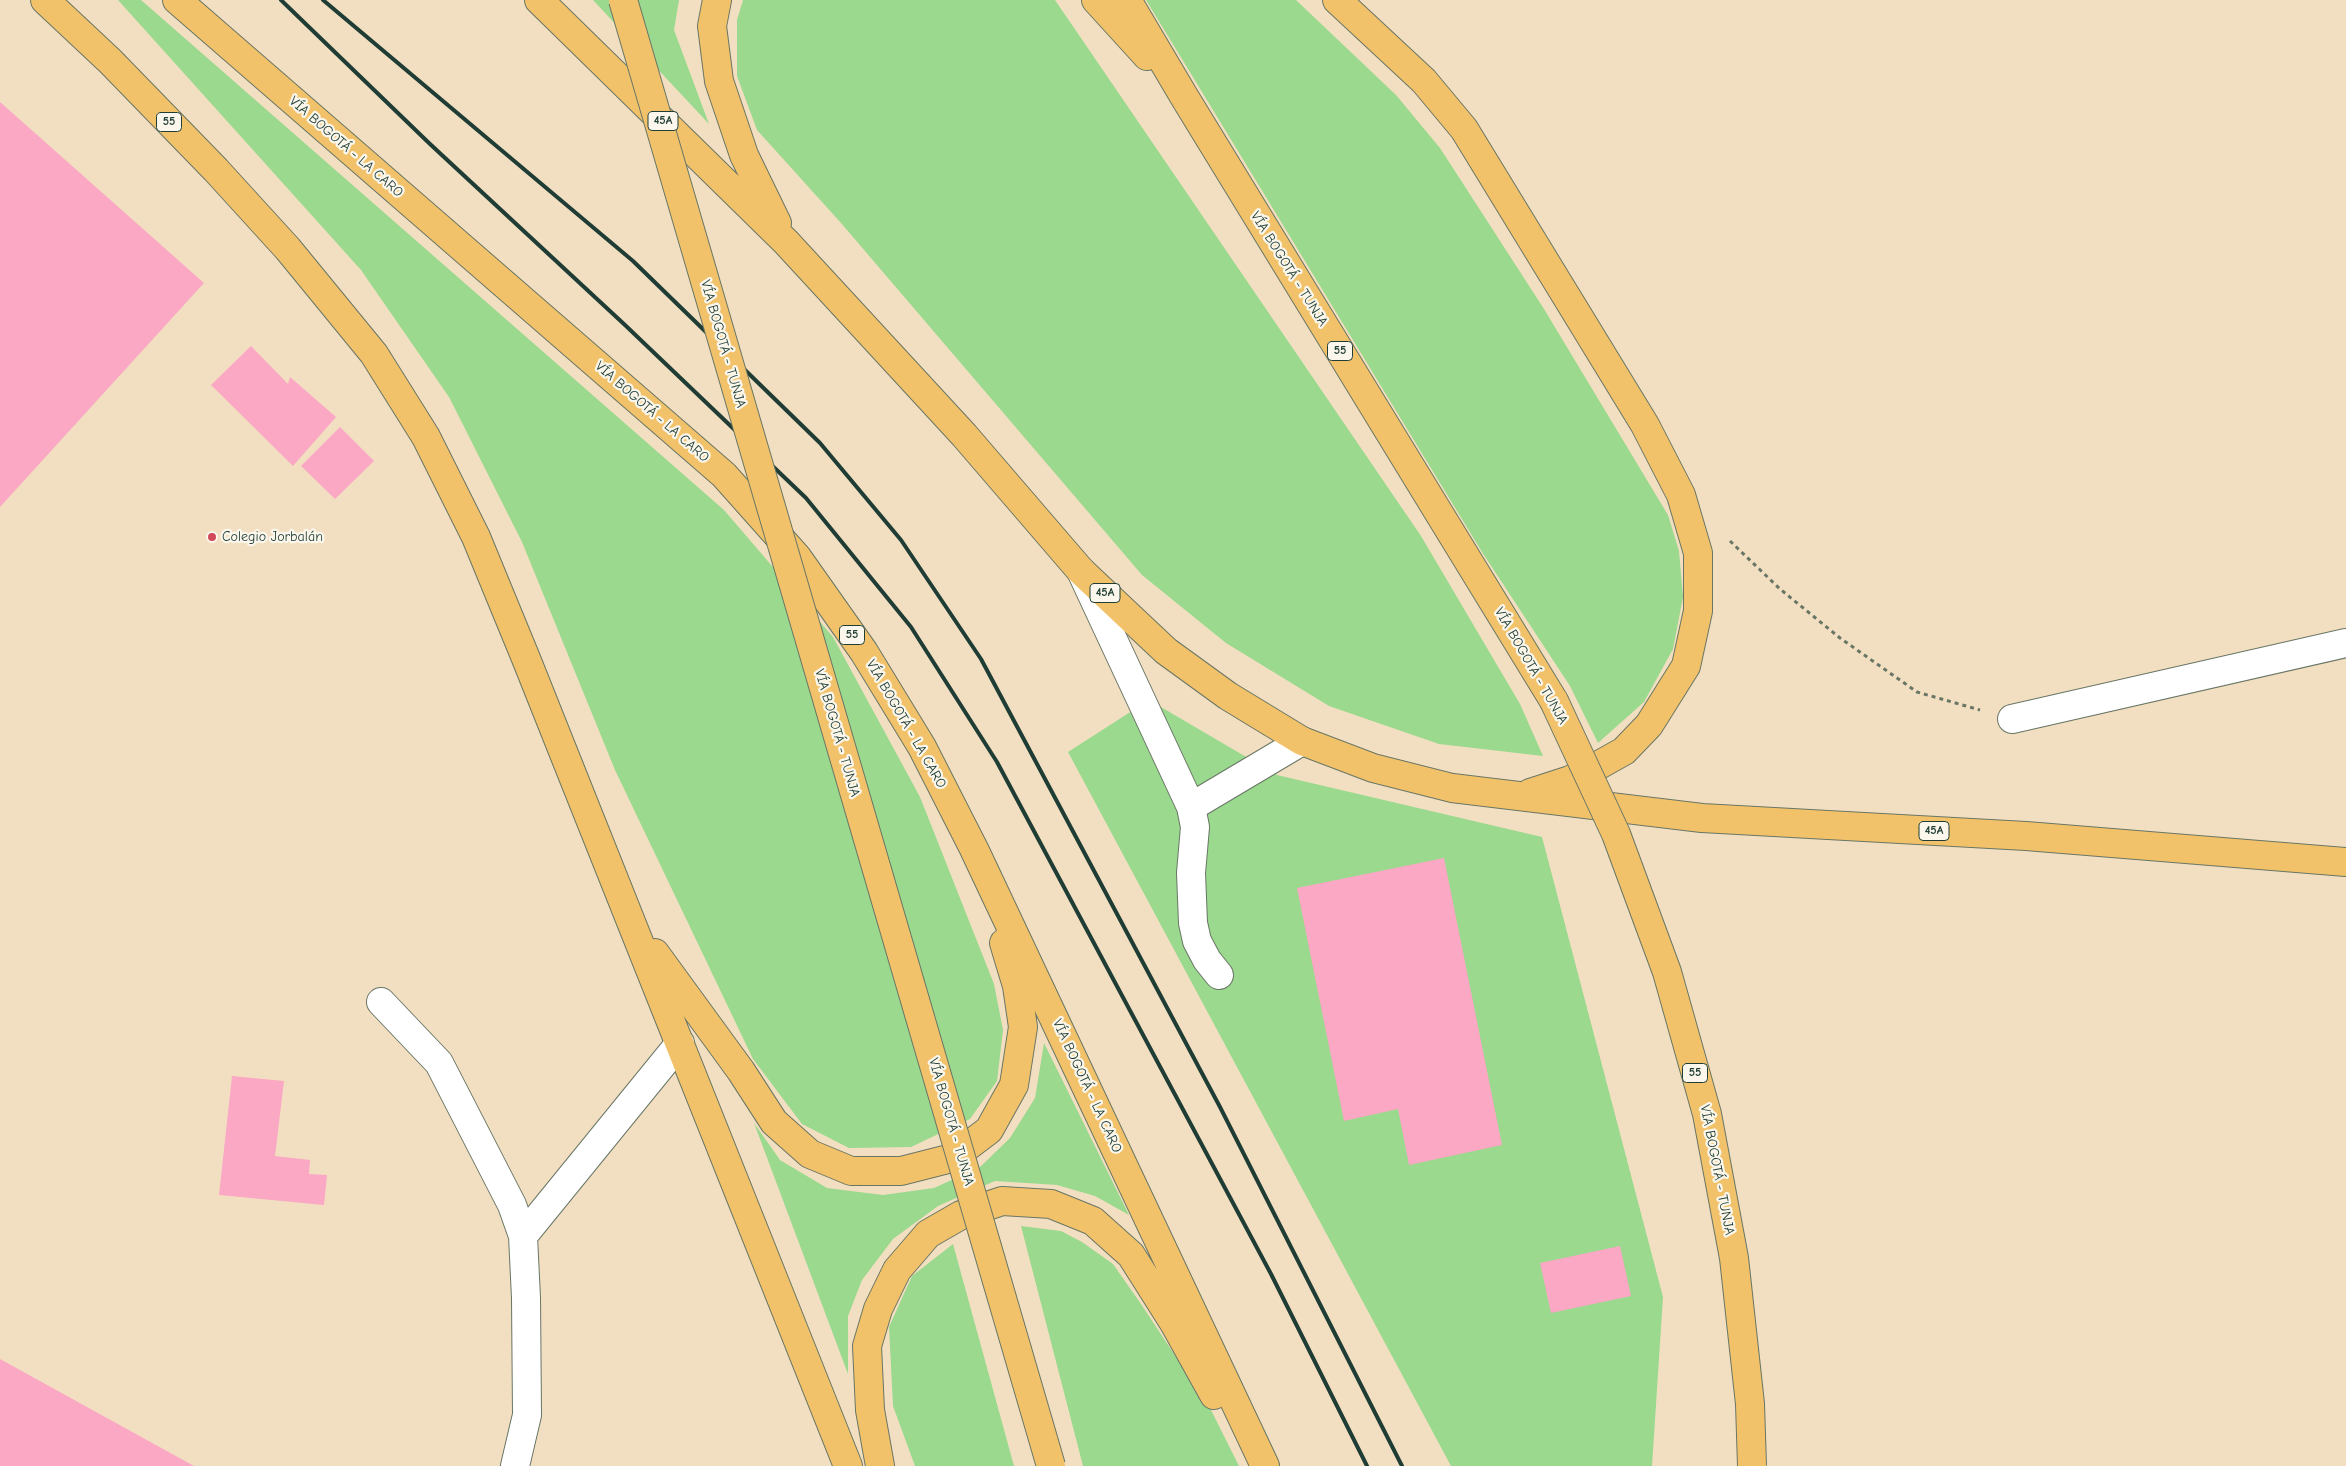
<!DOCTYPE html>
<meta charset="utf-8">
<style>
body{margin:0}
canvas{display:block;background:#f2dfc1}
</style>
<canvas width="2346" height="1466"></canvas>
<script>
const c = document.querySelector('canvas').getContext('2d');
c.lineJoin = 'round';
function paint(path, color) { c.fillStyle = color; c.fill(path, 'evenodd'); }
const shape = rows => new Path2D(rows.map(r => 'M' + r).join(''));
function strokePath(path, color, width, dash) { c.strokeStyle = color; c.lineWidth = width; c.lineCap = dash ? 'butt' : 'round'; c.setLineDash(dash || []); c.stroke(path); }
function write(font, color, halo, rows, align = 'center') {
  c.font = font + ' "Comic Neue",sans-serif'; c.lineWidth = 4.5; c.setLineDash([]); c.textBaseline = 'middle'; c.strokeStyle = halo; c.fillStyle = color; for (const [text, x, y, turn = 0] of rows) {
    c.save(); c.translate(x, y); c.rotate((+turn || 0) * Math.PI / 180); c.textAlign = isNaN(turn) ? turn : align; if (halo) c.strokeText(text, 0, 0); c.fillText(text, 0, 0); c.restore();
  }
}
paint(shape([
 [118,0,141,0,724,510,833,637,920,797,994,984,1003,1030,997,1081,970,1119,911,1147,849,1148,802,1124,753,1059,615,770,522,542,449,397,361,270],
 [593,0,679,0,674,30,709,124],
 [743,0,1055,0,1421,536,1520,704,1543,756,1439,744,1329,706,1226,643,1142,575,841,223,757,130,737,76,737,20],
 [1146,0,1296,0,1396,95,1440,148,1544,309,1668,515,1679,551,1683,597,1673,649,1644,702,1598,743,1570,686,1482,552],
 [1149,700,1277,775,1542,837,1663,1297,1652,1466,1451,1466,1068,752],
 [1044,1043,1129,1215,1095,1196,1057,1185,995,1181,938,1206,893,1239,862,1280,848,1316,848,1374,754,1123,780,1160,827,1188,883,1195,934,1188,980,1167,1010,1138,1035,1098],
 [1021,1226,1061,1231,1082,1242,1113,1264,1141,1304,1211,1410,1239,1466,1083,1466],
 [953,1244,1014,1466,915,1466,893,1406,889,1327,912,1276]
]), '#9ad98e');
paint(shape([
 [0,102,204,283,0,507],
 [251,346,288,384,290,377,336,417,293,466,211,385],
 [340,427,374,461,335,499,301,466],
 [1444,858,1502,1145,1409,1165,1398,1109,1344,1121,1297,888],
 [232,1076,284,1081,275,1156,310,1160,309,1174,327,1175,324,1205,219,1195],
 [1620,1246,1631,1296,1551,1313,1540,1263],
 [0,1359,194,1466,0,1466]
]), '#faa8c3');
const minor = shape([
 [1081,571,1191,807,1195,827,1191,873,1193,923,1197,941,1207,960,1219,975],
 [2012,719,2346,643],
 [1191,807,1302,741],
 [381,1002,439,1063,512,1205,523,1236,526,1298,527,1415,515,1466],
 [523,1236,680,1043]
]);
const major = shape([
 [45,0,110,61,216,170,288,249,374,354,426,437,476,537,527,661,848,1466],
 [177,0,724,475,797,557,864,652,922,747,974,849,1265,1466],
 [655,953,741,1071,774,1122,810,1154,851,1171,901,1171,952,1158,989,1130,1014,1085,1023,1027,1017,986,1004,943],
 [880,1466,870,1410,867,1346,878,1309,897,1270,928,1234,961,1215,1002,1201,1051,1204,1093,1221,1131,1255,1174,1323,1214,1395]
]);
const highway = shape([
 [539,0,786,242,964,435,1081,571,1166,651,1228,696,1302,741,1373,768,1452,788,1702,818,2026,836,2346,862],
 [717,0,712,26,719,81,744,155,777,223],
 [1096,0,1147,56],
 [1127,0,1185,98,1554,701],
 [1337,0,1424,81,1464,129,1645,425,1681,495,1698,553,1698,611,1686,666,1649,725,1624,751,1599,765,1570,780,1530,793]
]);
strokePath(minor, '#697665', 30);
strokePath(major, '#697665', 30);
strokePath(highway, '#697665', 30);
strokePath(shape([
 [1730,541,1780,589,1840,638,1917,692,1980,710]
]), '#697665', 3, [4, 4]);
strokePath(minor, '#fff', 28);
strokePath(major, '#f2c26a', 28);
strokePath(highway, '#f2c26a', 28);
strokePath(shape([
 [281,0,430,144,625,325,806,498,911,627,997,762,1271,1274,1367,1466],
 [323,0,633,261,820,443,901,540,981,659,1220,1107,1402,1466]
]), '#1f3d34', 4);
const highwayBridge = shape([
 [623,0,1051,1466],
 [1554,701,1616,834,1667,972,1707,1114,1734,1258,1750,1404,1752,1466]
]);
strokePath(highwayBridge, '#697665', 30, []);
strokePath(highwayBridge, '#f2c26a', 28);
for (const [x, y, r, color] of [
 [212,537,5,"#d1495b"]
]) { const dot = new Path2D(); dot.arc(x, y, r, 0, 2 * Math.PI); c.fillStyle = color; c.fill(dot); strokePath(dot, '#fbf7ec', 2); }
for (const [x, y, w] of [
 [663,121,30],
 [169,122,25],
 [1340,351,25],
 [1105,593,30],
 [852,635,25],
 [1934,831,30],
 [1695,1073,25]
]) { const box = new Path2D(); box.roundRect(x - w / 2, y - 9.5, w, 19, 4); c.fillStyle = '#fbf7ec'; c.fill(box); strokePath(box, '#1f3d34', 1); }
write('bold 12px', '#1f3d34', null, [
 ["45A",663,121],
 ["55",169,122],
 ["55",1340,351],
 ["45A",1105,593],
 ["55",852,635],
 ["45A",1934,831],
 ["55",1695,1073]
]);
write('14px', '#1f3d34', '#fbf7ec', [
 ["VÍA BOGOTÁ - LA CARO",346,147,41],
 ["VÍA BOGOTÁ - TUNJA",1289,269,58],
 ["VÍA BOGOTÁ - TUNJA",723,344,74],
 ["VÍA BOGOTÁ - LA CARO",652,412,41],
 ["VÍA BOGOTÁ - TUNJA",1531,666,60],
 ["VÍA BOGOTÁ - LA CARO",906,724,60],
 ["VÍA BOGOTÁ - TUNJA",837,733,74],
 ["VÍA BOGOTÁ - LA CARO",1087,1086,65],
 ["VÍA BOGOTÁ - TUNJA",951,1122,74],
 ["VÍA BOGOTÁ - TUNJA",1717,1170,79]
]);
write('14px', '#1f3d34', '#fbf7ec', [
 ["Colegio Jorbalán",222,537]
], 'left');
</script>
